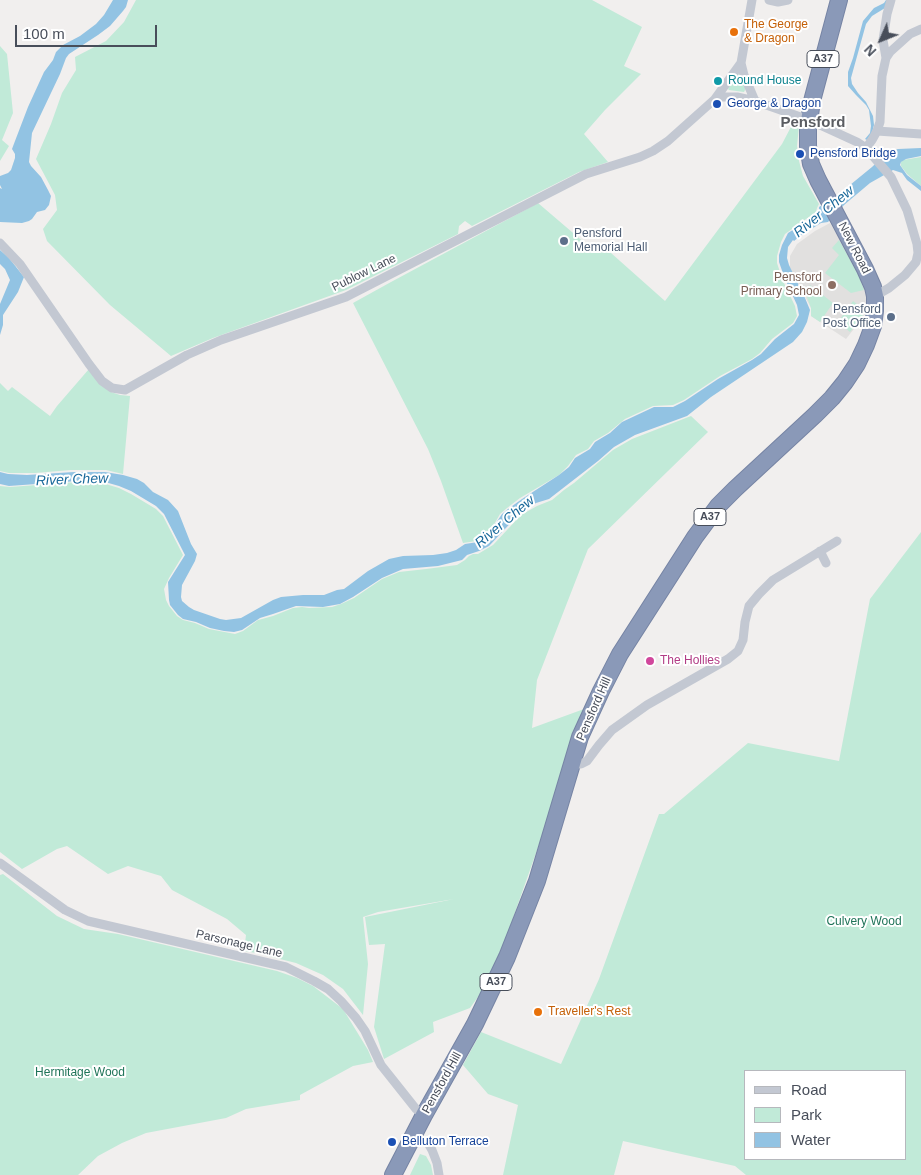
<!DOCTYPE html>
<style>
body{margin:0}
#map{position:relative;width:921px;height:1175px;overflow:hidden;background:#f1efee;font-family:Arial,sans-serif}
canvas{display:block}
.legend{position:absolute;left:744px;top:1070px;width:162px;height:90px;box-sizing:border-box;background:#fff;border:1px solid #b6b8bd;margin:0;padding:6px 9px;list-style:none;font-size:15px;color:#484e5a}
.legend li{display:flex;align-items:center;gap:10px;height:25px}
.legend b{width:25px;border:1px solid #b6b8bd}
.north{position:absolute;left:856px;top:15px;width:50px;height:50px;-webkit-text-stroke:4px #fff;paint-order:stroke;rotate:226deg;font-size:14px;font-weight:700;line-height:20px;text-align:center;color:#484e5a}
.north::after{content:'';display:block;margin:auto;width:18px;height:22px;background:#484e5a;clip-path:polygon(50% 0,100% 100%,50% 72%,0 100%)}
.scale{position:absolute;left:15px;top:25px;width:142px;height:22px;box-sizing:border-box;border:2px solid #484e5a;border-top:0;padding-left:6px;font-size:15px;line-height:18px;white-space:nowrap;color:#484e5a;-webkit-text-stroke:4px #fff;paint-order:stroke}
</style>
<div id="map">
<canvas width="921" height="1175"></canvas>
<ul class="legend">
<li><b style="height:6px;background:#c3c8d2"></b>Road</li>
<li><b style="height:14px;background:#c1ead8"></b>Park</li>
<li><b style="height:14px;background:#92c3e3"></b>Water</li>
</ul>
<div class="north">N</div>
<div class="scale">100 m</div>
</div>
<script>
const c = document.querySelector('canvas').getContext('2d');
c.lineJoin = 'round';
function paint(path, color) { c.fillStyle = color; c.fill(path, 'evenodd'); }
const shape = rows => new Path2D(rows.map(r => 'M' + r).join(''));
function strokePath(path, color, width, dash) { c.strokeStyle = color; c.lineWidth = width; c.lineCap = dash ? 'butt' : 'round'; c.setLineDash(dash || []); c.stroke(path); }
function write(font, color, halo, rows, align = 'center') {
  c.font = font + ' Arial,sans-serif'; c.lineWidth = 4; c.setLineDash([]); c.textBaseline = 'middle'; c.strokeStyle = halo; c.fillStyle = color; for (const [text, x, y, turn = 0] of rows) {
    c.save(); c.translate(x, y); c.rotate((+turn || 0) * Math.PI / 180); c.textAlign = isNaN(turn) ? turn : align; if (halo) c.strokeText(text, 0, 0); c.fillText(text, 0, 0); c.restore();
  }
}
paint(shape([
 [830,223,861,276,867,294,868,311,846,339,811,316,811,308,790,268,790,256,797,244,815,231]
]), '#e1e0df');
paint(shape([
 [136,0,592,0,642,27,624,66,641,74,605,110,584,134,608,162,579,172,472,226,465,221,459,226,458,234,346,290,213,338,171,356,110,305,47,241,43,229,57,210,55,195,36,159,51,124,62,93,76,70,75,57,106,41,124,22],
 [0,46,7,54,13,113,2,140,9,146,0,161],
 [738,74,740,75,746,88,744,92,729,90,728,89],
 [793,123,799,126,797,146,799,161,803,176,819,204,817,208,816,212,785,234,781,242,777,256,777,263,783,281,795,306,797,316,793,323,772,339,760,353,752,359,720,376,684,400,673,405,653,406,625,419,608,433,594,441,588,449,576,455,568,466,559,475,520,498,507,508,500,514,492,528,481,538,476,541,463,543,441,481,428,449,353,303,391,282,538,203,593,250,611,253,665,301,782,144],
 [921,157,921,186,907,174,901,166,901,162,903,160],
 [839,240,859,276,864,290,851,293,825,273,839,255,832,248],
 [810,285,833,303,820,322,811,316,811,308,805,292],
 [853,301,866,311,850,332,838,322],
 [89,369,103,386,111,392,120,395,130,396,123,474,106,470,71,470,35,473,9,473,0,471,0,383,8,391,12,387,50,416,57,406],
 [691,416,708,432,588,549,537,680,532,728,584,709,566,755,549,816,506,938,483,990,470,1008,433,1022,434,1032,384,1059,374,1027,385,944,369,945,365,917,454,899,378,912,363,917,368,964,363,1015,343,989,323,975,296,963,256,953,244,951,246,935,227,919,172,890,161,876,128,866,108,874,67,846,57,849,22,869,0,852,0,486,10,487,91,481,102,483,119,488,131,494,156,509,163,516,183,555,169,578,164,589,166,600,169,606,177,616,183,620,195,623,209,629,235,634,243,631,258,620,262,619,273,616,293,608,302,607,309,608,332,607,341,604,354,598,382,579,399,572,426,569,457,565,465,560,469,556,473,554,478,554,493,545,521,515,537,506,552,500,564,490,574,483,613,450,632,439],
 [921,532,921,1175,746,1175,735,1166,623,1141,614,1175,503,1175,518,1105,488,1094,463,1065,481,1032,561,1064,599,979,659,814,664,814,748,743,839,761,870,599],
 [745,1071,905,1071,905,1159,745,1159],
 [3,874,57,916,84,929,118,934,277,971,297,978,313,986,343,1009,368,1050,373,1062,353,1066,300,1095,300,1100,246,1109,226,1118,146,1133,122,1143,98,1156,78,1175,0,1175,0,875],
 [420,1154,426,1156,431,1165,433,1175,410,1175]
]), '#c1ead8');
paint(shape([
 [113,0,128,0,126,7,123,11,110,26,98,35,69,54,66,58,60,74,32,133,29,162,31,166,41,177,48,190,51,196,49,205,45,210,37,212,32,219,29,221,22,223,0,222,0,188,2,189,0,185,0,176,8,173,11,170,15,158,15,154,12,149,15,141,28,107,44,72,53,60,56,52,63,45,80,36,96,24,104,15],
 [886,0,889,0,885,8,872,16,866,24,851,78,852,84,858,93,866,102,873,116,874,125,872,133,867,140,865,139,870,133,871,126,869,110,866,105,856,95,848,86,848,72,853,58,863,21,874,8,884,3],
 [921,148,921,156,906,159,901,162,900,165,907,175,921,186,921,191,907,180,902,173,893,170,870,183,844,205,828,222,821,223,800,236,794,241,793,240,788,247,787,258,789,265,805,298,810,310,807,322,802,332,793,342,711,397,687,416,635,435,614,447,598,461,549,499,536,503,519,514,489,546,479,551,467,555,462,560,438,566,403,569,382,578,353,597,340,604,323,607,296,606,273,614,260,618,242,630,234,632,224,631,210,628,196,622,183,619,178,615,170,605,169,600,168,582,185,555,164,514,156,506,131,491,119,486,98,480,91,480,9,486,0,484,0,472,8,474,27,475,74,472,105,472,123,475,137,479,144,483,153,492,168,500,178,511,191,544,197,554,195,561,182,585,181,597,182,601,189,607,194,610,220,619,226,620,241,618,273,600,281,597,303,595,324,595,337,590,344,589,368,571,389,559,403,556,433,555,447,553,456,550,465,544,478,542,490,532,502,514,508,509,522,499,559,475,569,467,575,458,590,449,595,442,610,433,622,422,654,407,673,407,685,401,718,379,752,360,761,354,775,339,794,324,799,315,797,305,785,279,779,262,779,255,782,245,788,233,818,214,819,212,819,207,839,194,872,167,889,151,898,149],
 [0,250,9,258,24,277,18,292,3,315,3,325,0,335,0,304,10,280,5,269,0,264]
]), '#92c3e3');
strokePath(shape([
 [880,151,886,158]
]), '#92c3e3', 3);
const highway = shape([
 [393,1175,424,1115,475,1024,507,957,537,881,580,737,601,691,620,654,695,537,718,506,735,489,815,415,832,398,845,382,857,364,866,345,873,326,875,311,875,296,873,287,865,269,818,180,811,164,808,146,808,129,812,101,839,0]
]);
strokePath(highway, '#7684a4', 18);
strokePath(shape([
 [769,0,778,2,788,0],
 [886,58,883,40,887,14,891,0],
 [741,63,744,75,755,101],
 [715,99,741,63,752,0],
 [877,131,880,122,882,76,886,58,890,52,910,34,921,29],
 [866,148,872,140,877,131,921,134],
 [0,243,20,264,89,364,102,381,112,388,125,390,187,355,221,340,346,297,586,174,640,157,653,151,668,141,715,99,723,97,737,97,755,101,809,120,857,142,866,148,891,177,907,210,917,244,918,253,916,262,905,275,889,288,875,296],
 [820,551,826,563],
 [572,764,581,764,587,761,599,745,612,730,647,705,728,659,738,651,743,640,745,622,749,606,759,594,773,580,837,541],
 [0,863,65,910,88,921,286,967,314,981,328,989,341,1001,356,1018,365,1031,381,1065,416,1109,424,1115],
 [428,1143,432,1150,437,1163,439,1175]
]), '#c3c8d2', 9);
strokePath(highway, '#8a99b8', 16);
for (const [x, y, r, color] of [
 [734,32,5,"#e8710a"],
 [718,81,5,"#0f9aa8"],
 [717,104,5,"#1a4fb4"],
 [800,154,5,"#1a4fb4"],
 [564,241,5,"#5c6f8a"],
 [832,285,5,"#8d6e63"],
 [891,317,5,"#5c6f8a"],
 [650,661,5,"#d1479c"],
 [538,1012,5,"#e8710a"],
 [392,1142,5,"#1a4fb4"]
]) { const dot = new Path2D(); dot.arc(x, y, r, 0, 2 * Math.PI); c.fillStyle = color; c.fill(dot); strokePath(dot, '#fff', 2); }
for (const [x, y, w] of [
 [823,59,32],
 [710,517,32],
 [496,982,32]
]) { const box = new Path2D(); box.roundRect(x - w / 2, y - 8.5, w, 17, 4); c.fillStyle = '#fff'; c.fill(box); strokePath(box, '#484e5a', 1); }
write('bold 11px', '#484e5a', null, [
 ["A37",823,59],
 ["A37",710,517],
 ["A37",496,982]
]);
write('12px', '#c56008', '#fff', [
 ["The George",744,25],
 ["& Dragon",744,39],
 ["Traveller's Rest",548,1012]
], 'left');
write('12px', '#0d838f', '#fff', [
 ["Round House",728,81]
], 'left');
write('12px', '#164399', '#fff', [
 ["George & Dragon",727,104],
 ["Pensford Bridge",810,154],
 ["Belluton Terrace",402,1142]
], 'left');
write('12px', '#4e5e75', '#fff', [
 ["Pensford",574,234],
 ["Memorial Hall",574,248],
 ["Pensford",881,310,"right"],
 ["Post Office",881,324,"right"]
], 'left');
write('12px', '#484e5a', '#fff', [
 ["New Road",854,248,63],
 ["Publow Lane",364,273,-26],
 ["Pensford Hill",594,709,-66],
 ["Parsonage Lane",239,944,13],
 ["Pensford Hill",442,1083,-61]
]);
write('12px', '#785e54', '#fff', [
 ["Pensford",822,278],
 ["Primary School",822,292]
], 'right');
write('12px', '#b23c85', '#fff', [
 ["The Hollies",660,661]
], 'left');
write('12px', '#207459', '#fff', [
 ["Culvery Wood",864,922],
 ["Hermitage Wood",80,1073]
]);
write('italic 14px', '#1a699b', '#fff', [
 ["River Chew",824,212,-39],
 ["River Chew",72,480,-2],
 ["River Chew",505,522,-40]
]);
write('bold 15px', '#5b5d62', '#fff', [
 ["Pensford",813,123]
]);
</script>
